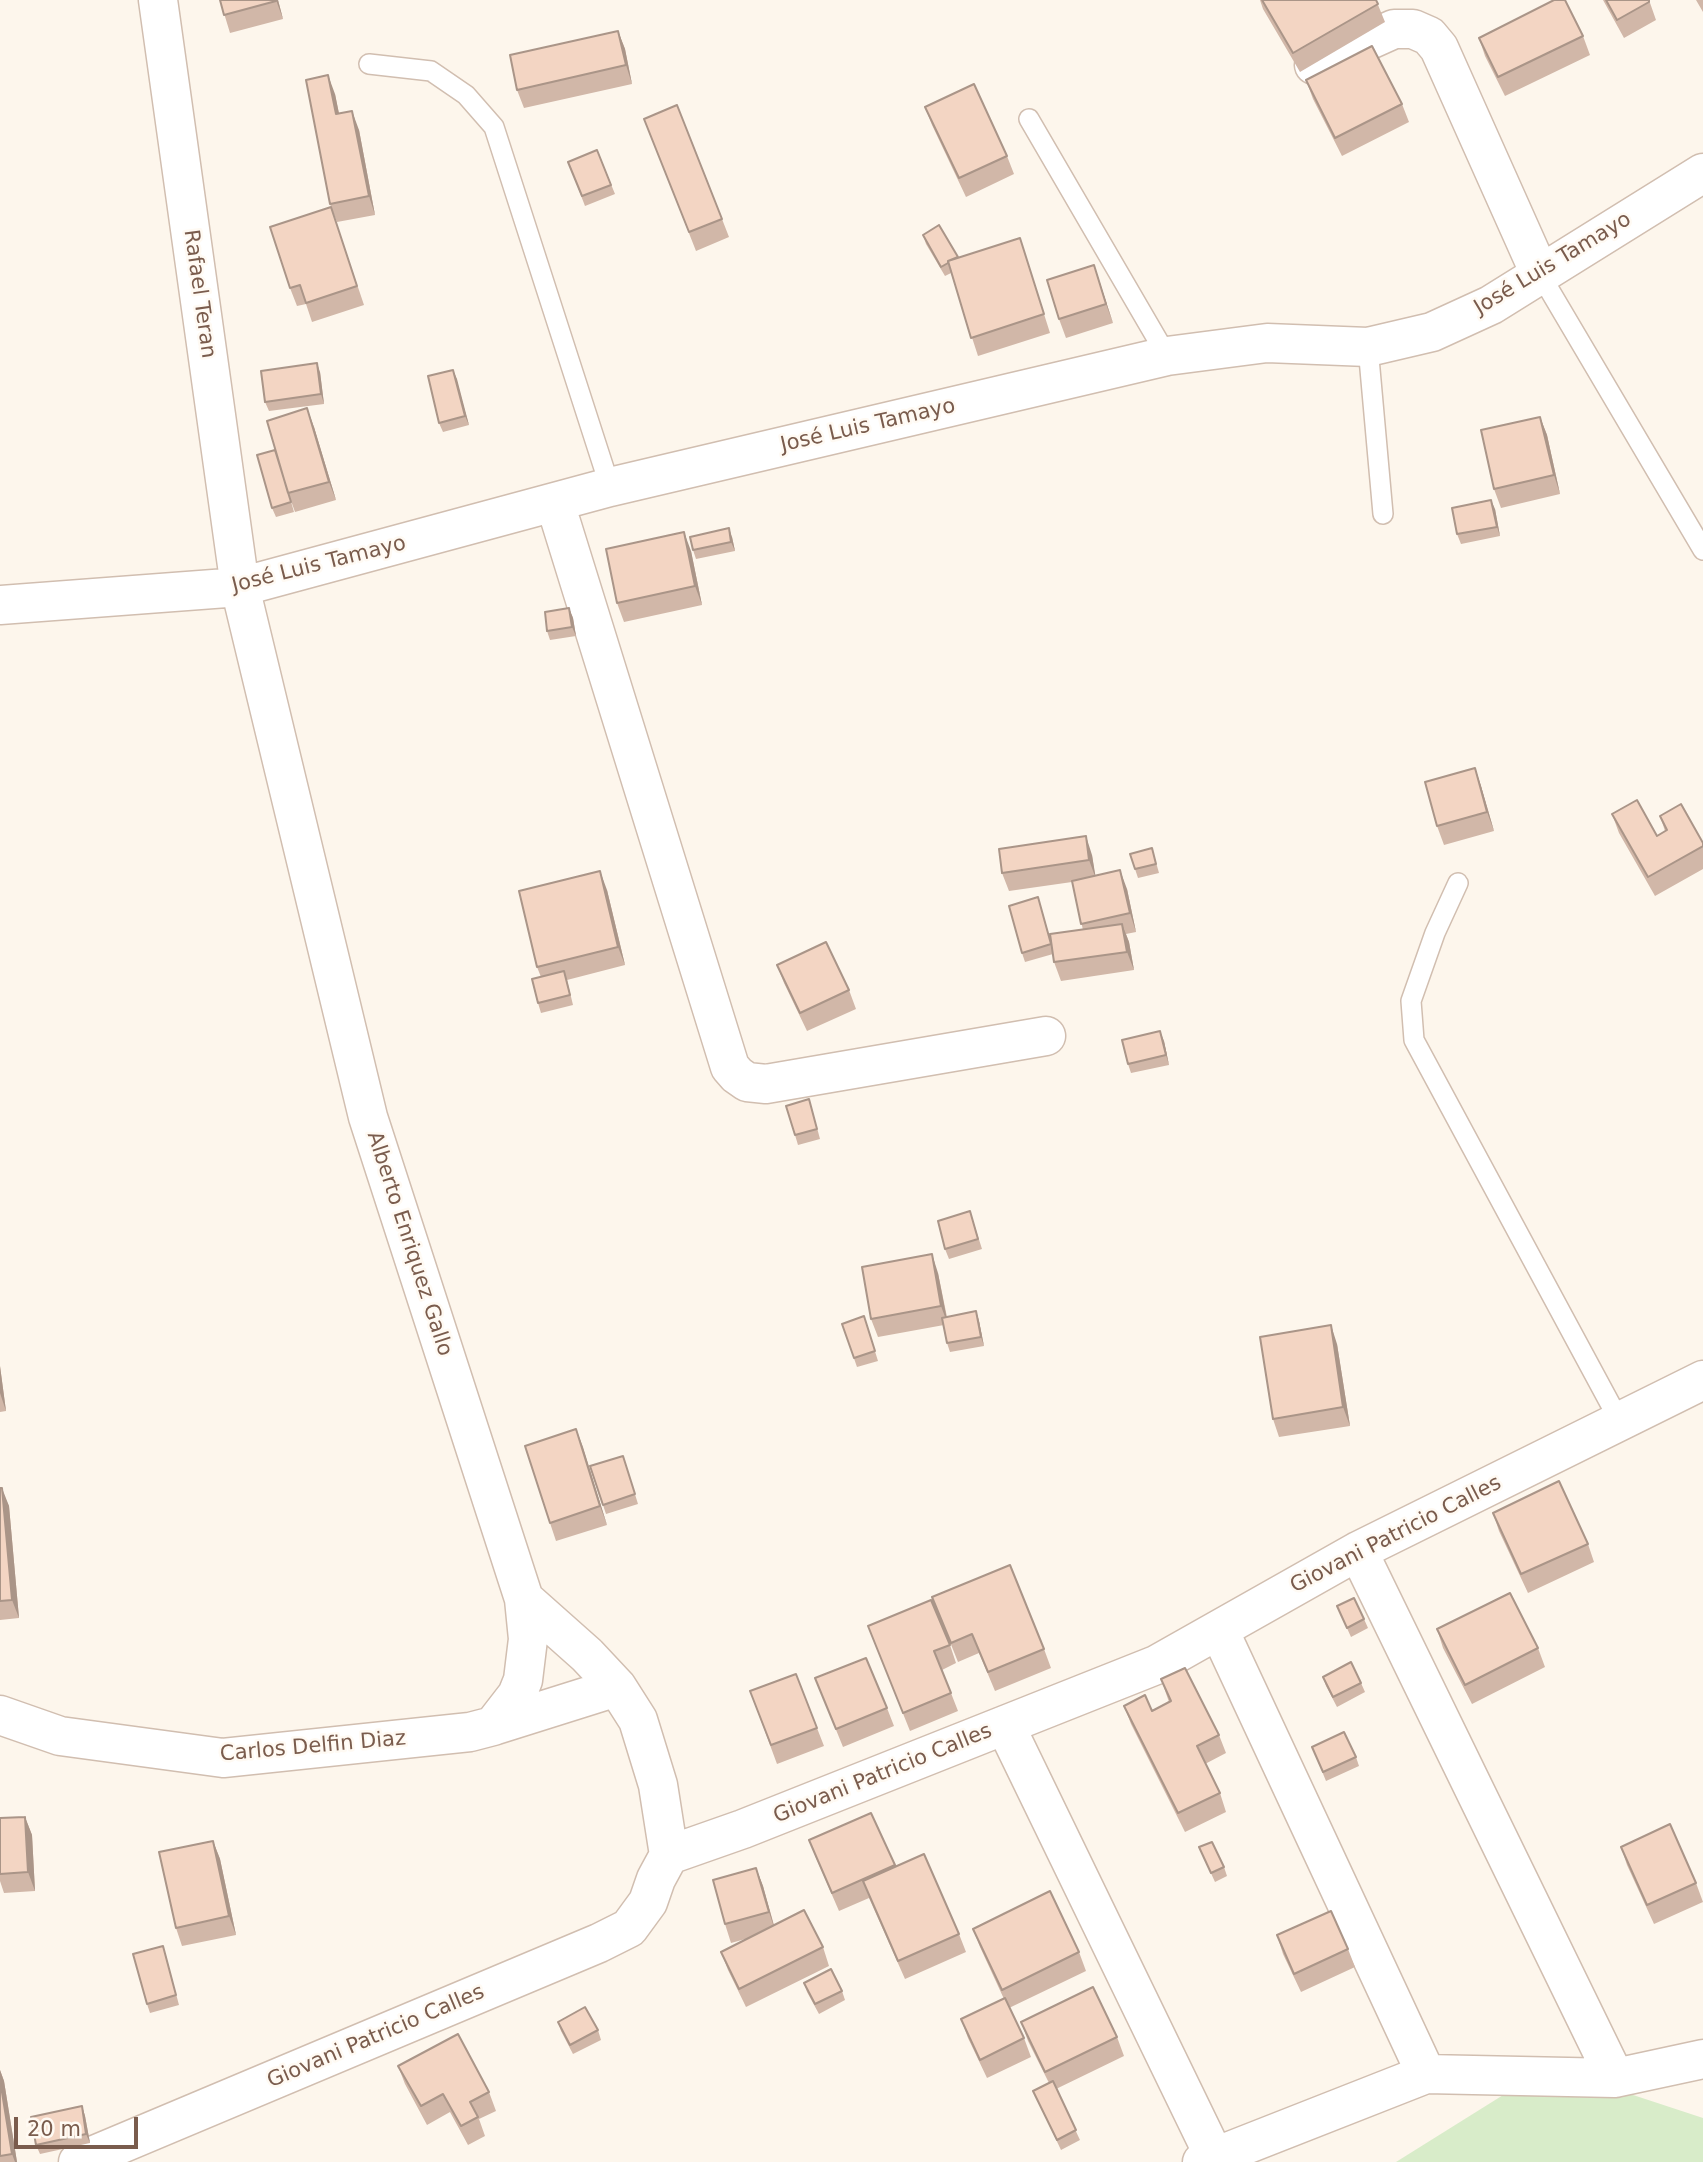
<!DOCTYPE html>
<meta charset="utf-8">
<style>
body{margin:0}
#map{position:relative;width:1703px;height:2162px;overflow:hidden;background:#fdf6ec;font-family:"DejaVu Sans",sans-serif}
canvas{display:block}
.scale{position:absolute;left:14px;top:2117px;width:124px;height:32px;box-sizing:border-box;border:4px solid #7a5c4d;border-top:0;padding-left:9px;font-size:21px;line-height:24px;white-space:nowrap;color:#7a5c4d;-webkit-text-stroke:5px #fffaf3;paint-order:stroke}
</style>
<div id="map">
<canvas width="1703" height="2162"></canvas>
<div class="scale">20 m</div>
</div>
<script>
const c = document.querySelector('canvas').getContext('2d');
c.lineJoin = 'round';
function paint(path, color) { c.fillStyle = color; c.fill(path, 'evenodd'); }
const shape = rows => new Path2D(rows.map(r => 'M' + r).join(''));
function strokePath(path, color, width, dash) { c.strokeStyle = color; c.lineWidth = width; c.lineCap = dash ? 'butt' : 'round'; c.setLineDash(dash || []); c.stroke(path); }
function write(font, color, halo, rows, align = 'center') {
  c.font = font + ' "DejaVu Sans",sans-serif'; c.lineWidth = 5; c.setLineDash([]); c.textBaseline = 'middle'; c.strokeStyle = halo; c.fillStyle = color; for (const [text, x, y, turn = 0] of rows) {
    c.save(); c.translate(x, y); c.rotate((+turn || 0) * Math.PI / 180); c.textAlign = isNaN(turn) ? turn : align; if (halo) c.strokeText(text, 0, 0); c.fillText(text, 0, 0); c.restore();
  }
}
paint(shape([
 [1548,2067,1703,2118,1703,2162,1396,2162]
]), '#d8ecc9');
const lane = shape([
 [369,64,431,71,466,95,494,127,610,487],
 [1029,119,1167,356],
 [1540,274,1703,550],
 [1368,347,1383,514],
 [1458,883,1435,933,1411,1001,1414,1040,1620,1422]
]);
const street = shape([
 [158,0,240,587,368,1117,524,1599,587,1655,617,1687,638,1720,658,1785,669,1855],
 [1314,65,1394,29,1413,29,1429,36,1439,48,1540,274],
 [555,503,730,1067,737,1075,747,1082,766,1084,1046,1036],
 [0,605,240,587,610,487,1167,356,1267,343,1368,347,1432,332,1491,305,1703,173],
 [1358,1551,1615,2078],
 [1219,1630,1426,2074],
 [0,1715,60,1736,223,1758,470,1732,493,1726,517,1695,523,1680,528,1639,524,1599],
 [1005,1725,1214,2156],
 [493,1726,617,1687],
 [78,2162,599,1943,629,1928,648,1902,656,1879,669,1855,743,1829,1156,1665,1358,1551,1703,1380],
 [1202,2162,1426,2074,1615,2078,1703,2059]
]);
strokePath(lane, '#d1beb0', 22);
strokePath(street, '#d1beb0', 41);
strokePath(lane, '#fff', 19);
strokePath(street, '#fff', 38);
paint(shape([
 [220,0,278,0,283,19,230,33],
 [1260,0,1376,0,1385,22,1300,72,1263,9],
 [1603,0,1649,0,1656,20,1624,38],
 [1696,0,1703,0,1703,12],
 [618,31,625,49,632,84,524,108,517,90],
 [1583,36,1590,55,1505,96,1485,56,1479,38],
 [1306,80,1402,104,1409,122,1342,156,1313,99],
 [335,94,339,114,359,130,375,215,337,222,330,204],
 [925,107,1007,156,1014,174,966,197,932,125],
 [644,119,722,219,729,237,696,251],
 [597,150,615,194,585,206,568,162],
 [331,207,364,305,312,322,306,304,297,306,290,288],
 [923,235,958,258,1020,238,1050,333,978,356,951,273,945,276,926,244],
 [1094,265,1113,323,1066,338,1059,319],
 [453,370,469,425,443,432,439,423],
 [320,372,324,404,269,411,265,402],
 [1540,417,1547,435,1560,494,1501,508,1494,489],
 [314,427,336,500,295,512,290,498,294,512,276,517,272,508],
 [1495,509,1500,536,1461,544,1457,534],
 [732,537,735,551,696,559,693,550],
 [691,551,702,605,624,622,617,603],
 [569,608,573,618,576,636,550,640,547,631],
 [1475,768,1481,786,1494,831,1444,845,1437,826],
 [1612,814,1657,836,1665,831,1660,816,1703,843,1703,869,1655,896,1619,833],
 [1152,848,1159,873,1138,878,1135,869],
 [1092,855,1095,876,1127,889,1136,932,1126,934,1129,942,1134,970,1061,981,1054,962,1053,954,1025,962,1022,953,1041,907,1052,945,1083,930,1072,882,1009,891,1002,873],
 [607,890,625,965,567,980,573,1005,541,1013,538,1003,541,977,537,967],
 [777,965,849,990,856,1009,807,1031,784,983],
 [1164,1041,1169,1065,1131,1073,1128,1064],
 [812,1109,820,1139,798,1145,795,1135],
 [970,1211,982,1249,949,1259,945,1249],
 [938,1273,947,1317,976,1311,979,1321,984,1346,950,1352,947,1343,944,1325,878,1337,871,1319],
 [864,1316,878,1361,857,1367,842,1324],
 [1337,1344,1350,1426,1279,1437,1273,1419],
 [0,1366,6,1411,0,1412],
 [576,1429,607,1525,556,1541,550,1523],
 [626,1465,638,1504,606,1514,590,1466],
 [0,1488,9,1506,19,1618,0,1620],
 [1493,1513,1588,1544,1594,1562,1528,1593,1499,1531],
 [932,1597,1044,1649,1051,1668,995,1691,979,1653,958,1662],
 [1337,1606,1364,1619,1368,1628,1351,1637],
 [868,1626,950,1645,956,1663,942,1670,958,1711,910,1731],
 [1437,1629,1538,1648,1545,1667,1472,1704,1443,1648],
 [796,1674,824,1746,777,1764,750,1691],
 [1323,1677,1361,1683,1365,1692,1337,1707,1326,1686],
 [815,1678,887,1708,894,1726,843,1747],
 [1161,1679,1219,1735,1226,1753,1205,1764,1220,1793,1226,1812,1185,1832,1131,1724,1124,1706,1152,1711,1169,1702],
 [1312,1747,1356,1757,1359,1766,1326,1781],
 [871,1813,895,1867,959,1934,966,1952,905,1979,869,1898,839,1911,816,1858,809,1840],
 [25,1817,32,1835,35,1891,4,1893,0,1881,0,1818],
 [213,1841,220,1859,236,1935,182,1946,176,1928],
 [1199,1847,1224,1867,1227,1876,1215,1882],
 [1621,1847,1696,1883,1703,1902,1654,1924,1627,1865],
 [756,1868,763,1886,774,1925,823,1947,829,1966,746,2007,728,1970,721,1952,749,1938,731,1943,725,1924],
 [973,1929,1079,1952,1086,1971,1009,2008,1024,2038,1031,2057,987,2078,968,2038,961,2019,1004,1999,980,1947],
 [1277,1935,1348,1949,1355,1967,1301,1992,1283,1954],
 [166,1956,179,2005,150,2013,147,2004],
 [804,1983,842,1991,845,2000,819,2014,807,1992],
 [558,2022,598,2030,601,2040,573,2054,561,2031],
 [1021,2022,1117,2037,1124,2056,1056,2089,1080,2140,1061,2150,1033,2091,1049,2083,1028,2041],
 [398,2066,489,2092,496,2111,479,2119,485,2136,468,2145,450,2112,427,2125,405,2084],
 [0,2070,4,2081,17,2162,0,2162],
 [82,2106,85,2116,90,2143,40,2154,36,2145]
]), '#d1b7a8');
paint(shape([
 [276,0,278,0,283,19],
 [618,31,625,49,632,84,626,65],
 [328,75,335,94,343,133,336,114],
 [352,111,359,130,375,215,369,196],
 [1094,265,1100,283,1113,323,1106,304],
 [317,363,320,372,324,404,321,394],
 [453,370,457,379,469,425,465,416],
 [307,408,314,427,336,500,329,482],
 [1540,417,1547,435,1560,494,1554,475],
 [1491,500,1495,509,1500,536,1497,527],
 [729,528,732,537,735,551,731,542],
 [684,532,691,551,702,605,695,586],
 [569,608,573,618,576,636,572,627],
 [1475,768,1481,786,1494,831,1487,812],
 [1086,836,1092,855,1096,879,1089,860],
 [1120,870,1127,889,1136,932,1130,913],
 [600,871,607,890,625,965,618,947],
 [1122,924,1129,942,1134,970,1127,952],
 [1160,1031,1164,1041,1169,1065,1166,1055],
 [932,1254,938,1273,948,1325,941,1306],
 [976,1311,979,1321,984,1346,981,1337],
 [1331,1325,1337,1344,1350,1426,1343,1407],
 [0,1366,6,1411,0,1393],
 [576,1429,583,1447,607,1525,600,1506],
 [2,1488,9,1506,19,1618,12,1600],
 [25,1817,32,1835,35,1891,28,1872],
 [213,1841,220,1859,236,1935,229,1916],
 [756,1868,763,1886,775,1930,769,1912],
 [0,2070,4,2081,17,2162,15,2162,12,2154,0,2080],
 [82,2106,85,2116,90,2143,86,2134]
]), '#aa9588');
const building = shape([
 [220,0,276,0,276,1,224,15,220,0],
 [1262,0,1376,0,1378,4,1293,53,1262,0],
 [1554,0,1565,0,1583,36,1498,77,1479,38,1554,0],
 [1606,0,1649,0,1649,2,1617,20,1606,0],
 [618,31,626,65,517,90,510,55,618,31],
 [1372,46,1402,104,1335,138,1306,80,1372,46],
 [328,75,336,114,352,111,369,196,330,204,306,80,328,75],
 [974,84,1007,156,959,178,925,107,974,84],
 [677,105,722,219,689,232,644,119,677,105],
 [597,150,611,185,582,196,568,162,597,150],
 [331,207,357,286,306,303,300,285,290,288,270,227,331,207],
 [939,225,958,257,948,261,948,263,941,267,923,235,939,225],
 [1020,238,1044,314,971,338,948,261,1020,238],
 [1094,265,1106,304,1059,319,1047,280,1094,265],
 [317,363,321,394,265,402,261,371,317,363],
 [453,370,465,416,439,423,428,376,453,370],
 [307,408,329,482,288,493,267,421,307,408],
 [1540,417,1554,475,1494,489,1481,430,1540,417],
 [275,450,291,502,272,508,257,455,275,450],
 [1491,500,1497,527,1457,534,1452,508,1491,500],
 [729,528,731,542,693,550,690,537,729,528],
 [684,532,695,586,617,603,606,549,684,532],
 [569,608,572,627,547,631,545,612,569,608],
 [1475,768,1487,812,1437,826,1425,782,1475,768],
 [1637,800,1657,836,1667,830,1660,816,1681,804,1703,843,1703,846,1648,877,1612,814,1637,800],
 [1086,836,1089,860,1002,873,999,849,1086,836],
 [1152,848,1156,864,1135,869,1130,854,1152,848],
 [1120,870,1130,913,1081,924,1072,881,1120,870],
 [600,871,618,947,537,967,519,891,600,871],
 [1038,897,1051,944,1022,953,1009,906,1038,897],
 [1122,924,1127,952,1054,962,1050,934,1122,924],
 [826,942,849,990,800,1013,777,965,826,942],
 [564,971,570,995,538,1003,532,979,564,971],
 [1160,1031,1166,1055,1128,1064,1122,1040,1160,1031],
 [809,1099,817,1129,795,1135,786,1106,809,1099],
 [970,1211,978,1239,945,1249,938,1221,970,1211],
 [932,1254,941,1306,871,1319,862,1267,932,1254],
 [976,1311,981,1337,947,1343,942,1318,976,1311],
 [864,1316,875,1351,854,1358,842,1324,864,1316],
 [1331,1325,1343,1407,1273,1419,1260,1337,1331,1325],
 [576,1429,600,1506,550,1523,525,1446,576,1429],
 [623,1456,635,1494,603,1505,590,1466,623,1456],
 [1559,1481,1588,1544,1521,1574,1493,1513,1559,1481],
 [0,1488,2,1488,12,1600,0,1601,0,1488],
 [1010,1565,1044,1649,988,1672,972,1634,951,1643,932,1597,1010,1565],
 [1510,1593,1538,1648,1465,1685,1437,1629,1510,1593],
 [1354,1598,1364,1619,1347,1628,1337,1606,1354,1598],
 [931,1600,950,1645,934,1651,951,1693,903,1713,868,1626,931,1600],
 [866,1658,887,1708,836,1729,815,1678,866,1658],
 [1351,1662,1361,1683,1333,1697,1323,1677,1351,1662],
 [1185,1668,1219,1735,1197,1746,1220,1793,1178,1813,1124,1706,1145,1695,1152,1711,1171,1701,1161,1679,1185,1668],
 [796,1674,817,1728,771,1745,750,1691,796,1674],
 [1344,1732,1356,1757,1323,1772,1312,1747,1344,1732],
 [871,1813,895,1865,832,1893,809,1840,871,1813],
 [25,1817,28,1872,0,1874,0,1818,25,1817],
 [1670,1824,1696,1883,1647,1905,1621,1847,1670,1824],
 [213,1841,229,1916,176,1928,159,1852,213,1841],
 [1212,1842,1224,1867,1211,1873,1199,1847,1212,1842],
 [924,1854,959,1934,898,1961,863,1881,924,1854],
 [756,1868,769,1912,725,1924,713,1880,756,1868],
 [1050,1891,1079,1952,1002,1990,973,1929,1050,1891],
 [804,1910,823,1947,739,1989,721,1952,804,1910],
 [1331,1911,1348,1949,1294,1974,1277,1935,1331,1911],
 [163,1946,176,1995,147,2004,133,1954,163,1946],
 [831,1969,842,1991,815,2004,804,1983,831,1969],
 [1093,1987,1117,2037,1045,2072,1021,2022,1093,1987],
 [1005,1998,1024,2038,980,2060,961,2019,1005,1998],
 [585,2007,598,2030,570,2045,558,2022,585,2007],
 [458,2034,489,2092,470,2102,478,2117,461,2126,443,2094,421,2106,398,2066,458,2034],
 [0,2080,12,2154,0,2156,0,2080],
 [1053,2081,1076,2130,1057,2140,1033,2091,1053,2081],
 [82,2106,86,2134,36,2145,31,2117,82,2106]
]);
paint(building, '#f3d5c3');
strokePath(building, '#aa9588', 2);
write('21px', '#7a5c4d', '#fffaf3', [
 ["José Luis Tamayo",1553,264,-31],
 ["Rafael Teran",199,294,82],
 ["José Luis Tamayo",868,426,-13],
 ["José Luis Tamayo",319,565,-14],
 ["Alberto Enriquez Gallo",409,1244,72],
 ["Giovani Patricio Calles",1396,1535,-27],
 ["Carlos Delfin Diaz",313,1747,-5],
 ["Giovani Patricio Calles",883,1774,-22],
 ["Giovani Patricio Calles",376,2037,-23]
]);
</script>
